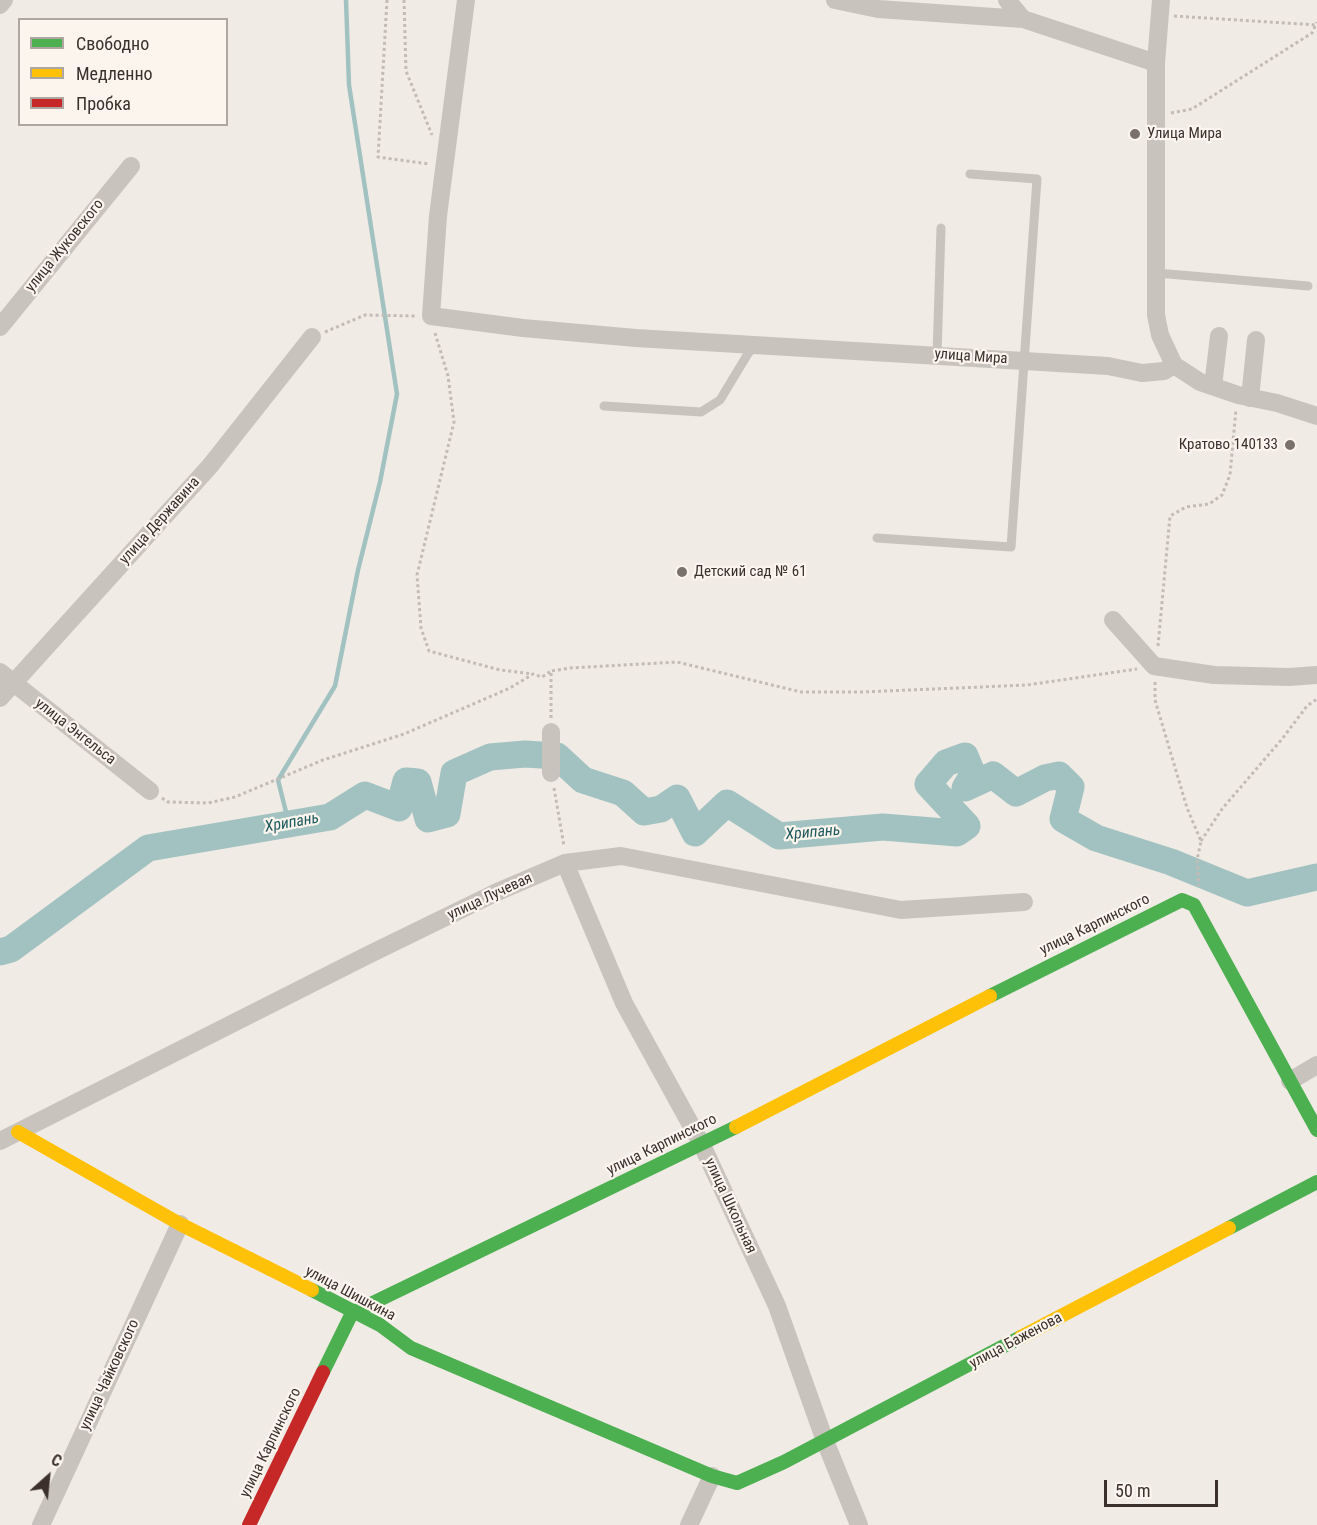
<!DOCTYPE html>
<meta charset="utf-8">
<style>
body{margin:0}
#map{position:relative;width:1317px;height:1525px;overflow:hidden;background:#f0ebe5;font-family:"Roboto Condensed",sans-serif}
canvas{display:block}
.legend{position:absolute;left:18px;top:18px;width:210px;height:108px;box-sizing:border-box;background:#fbf5ee;border:2px solid #aea6a0;margin:0;padding:8px 10px;list-style:none;font-size:18px;color:#3b302b}
.legend li{display:flex;align-items:center;gap:12px;height:30px}
.legend b{width:30px;border:2px solid #aea6a0}
.north{position:absolute;left:18px;top:1447px;width:60px;height:60px;-webkit-text-stroke:4px #fbf5ee;paint-order:stroke;rotate:27deg;font-size:16px;font-weight:700;line-height:24px;text-align:center;color:#3b302b}
.north::after{content:'';display:block;margin:auto;width:21px;height:27px;background:#3b302b;clip-path:polygon(50% 0,100% 100%,50% 72%,0 100%)}
.scale{position:absolute;left:1104px;top:1480px;width:114px;height:27px;box-sizing:border-box;border:3px solid #3b302b;border-top:0;padding-left:8px;font-size:18px;line-height:21px;white-space:nowrap;color:#3b302b;-webkit-text-stroke:4px #fbf5ee;paint-order:stroke}
</style>
<div id="map">
<canvas width="1317" height="1525"></canvas>
<ul class="legend">
<li><b style="height:8px;background:#4caf50"></b>Свободно</li>
<li><b style="height:8px;background:#ffc107"></b>Медленно</li>
<li><b style="height:8px;background:#c62828"></b>Пробка</li>
</ul>
<div class="north">С</div>
<div class="scale">50 m</div>
</div>
<script>
const c = document.querySelector('canvas').getContext('2d');
c.lineJoin = 'round';
const shape = rows => new Path2D(rows.map(r => 'M' + r).join(''));
function strokePath(path, color, width, dash) { c.strokeStyle = color; c.lineWidth = width; c.lineCap = dash ? 'butt' : 'round'; c.setLineDash(dash || []); c.stroke(path); }
function write(font, color, halo, rows, align = 'center') {
  c.font = font + ' "Roboto Condensed",sans-serif'; c.lineWidth = 4.5; c.setLineDash([]); c.textBaseline = 'middle'; c.strokeStyle = halo; c.fillStyle = color; for (const [text, x, y, turn = 0] of rows) {
    c.save(); c.translate(x, y); c.rotate((+turn || 0) * Math.PI / 180); c.textAlign = isNaN(turn) ? turn : align; if (halo) c.strokeText(text, 0, 0); c.fillText(text, 0, 0); c.restore();
  }
}
strokePath(shape([
 [289,824,278,780,335,686,358,570,380,482,397,394,349,85,346,0]
]), '#a1c2c1', 4.5);
strokePath(shape([
 [0,952,11,949,148,848,330,817,365,795,399,808,406,781,418,782,428,819,447,814,454,773,490,757,525,754,557,756,583,780,623,793,644,812,661,809,677,798,695,833,727,803,779,836,883,827,957,833,967,826,928,784,946,763,965,756,973,775,965,788,993,775,1016,793,1045,778,1059,775,1071,787,1063,819,1096,838,1171,862,1247,893,1317,877]
]), '#a1c2c1', 27);
strokePath(shape([
 [387,0,378,157,429,164],
 [404,0,406,71,432,135],
 [1174,16,1317,25],
 [1171,113,1192,109,1312,33,1317,22],
 [325,332,365,315,417,316],
 [435,333,448,376,454,422,417,575,421,628,429,651,500,670,533,674],
 [1158,646,1170,516,1186,507,1209,504,1222,495,1230,475,1236,409],
 [1155,682,1155,700,1187,808,1201,841,1197,860,1199,886],
 [551,718,551,671,570,668,677,662,801,692,863,692,1027,685,1137,669],
 [554,788,564,846],
 [162,798,168,802,208,803,235,797,323,760,404,734,510,688,533,674,542,677,551,671],
 [1201,841,1222,809,1282,739,1307,706,1317,699]
]), '#c2bbb6', 3, [3, 3]);
strokePath(shape([
 [1157,273,1308,286],
 [937,355,941,228],
 [604,406,701,412,720,400,749,352,758,346],
 [877,538,1011,547,1037,179,970,174]
]), '#c9c3be', 9);
strokePath(shape([
 [466,0,438,216,431,316,523,328,636,338,1108,366,1142,373,1164,371,1174,365],
 [835,0,878,9,1023,19],
 [1007,0,1023,19,1156,63],
 [1161,0,1156,63,1156,315,1160,335,1174,365,1200,382,1238,395,1277,403,1317,416],
 [0,5,4,0],
 [0,327,131,166],
 [1213,386,1219,336],
 [1250,398,1256,340],
 [1113,620,1154,666,1214,675,1289,677,1317,675],
 [0,672,150,791],
 [0,698,210,466,312,337],
 [551,732,551,773],
 [565,863,624,1003,702,1145,777,1306,825,1441,859,1525],
 [1290,1081,1317,1065],
 [0,1141,368,955,497,892,565,863,621,856,901,910,1024,902],
 [41,1525,180,1224],
 [689,1525,712,1476]
]), '#c9c3be', 18);
strokePath(shape([
 [990,996,1182,900,1194,905,1317,1130],
 [1229,1228,1317,1182],
 [312,1290,380,1325,411,1348,712,1476,737,1483,784,1462,1021,1337],
 [323,1372,352,1313,736,1127]
]), '#4caf50', 14);
strokePath(shape([
 [736,1127,990,996],
 [18,1132,180,1224,312,1290],
 [1021,1337,1229,1228]
]), '#ffc107', 14);
strokePath(shape([
 [249,1525,323,1372]
]), '#c62828', 14);
for (const [x, y, r, color] of [
 [1135,134,6,"#7a716c"],
 [1290,445,6,"#7a716c"],
 [682,572,6,"#7a716c"]
]) { const dot = new Path2D(); dot.arc(x, y, r, 0, 2 * Math.PI); c.fillStyle = color; c.fill(dot); strokePath(dot, '#fbf5ee', 2); }
write('15px', '#3b302b', '#fbf5ee', [
 ["Улица Мира",1147,134],
 ["Кратово 140133",1278,445,"right"],
 ["Детский сад № 61",694,572]
], 'left');
write('15px', '#3b302b', '#fbf5ee', [
 ["улица Жуковского",65,246,-51],
 ["улица Мира",971,357,4],
 ["улица Державина",160,521,-48],
 ["улица Энгельса",75,732,38],
 ["улица Лучевая",490,897,-25],
 ["улица Карпинского",1095,925,-26],
 ["улица Карпинского",662,1145,-26],
 ["улица Школьная",730,1206,65],
 ["улица Шишкина",350,1294,28],
 ["улица Баженова",1016,1341,-28],
 ["улица Чайковского",110,1375,-65],
 ["улица Карпинского",271,1443,-64]
]);
write('italic 16px', '#1f5a5e', '#fbf5ee', [
 ["Хрипань",292,823,-10],
 ["Хрипань",813,833,-5]
]);
</script>
